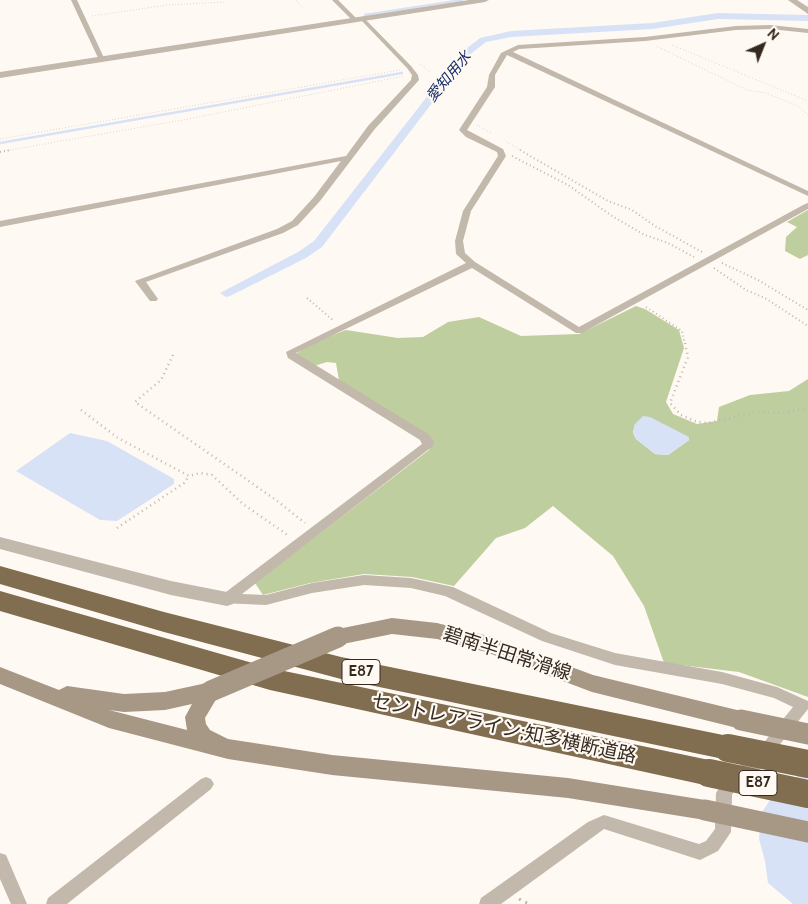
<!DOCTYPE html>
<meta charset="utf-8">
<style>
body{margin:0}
#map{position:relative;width:808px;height:904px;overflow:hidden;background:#fff9f3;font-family:Cabin,sans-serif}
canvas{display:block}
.north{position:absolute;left:738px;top:20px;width:50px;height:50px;-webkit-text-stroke:4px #fff9f3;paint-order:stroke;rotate:44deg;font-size:14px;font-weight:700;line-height:20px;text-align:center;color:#352a1f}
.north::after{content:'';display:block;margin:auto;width:18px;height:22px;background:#352a1f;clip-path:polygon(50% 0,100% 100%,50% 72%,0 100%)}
</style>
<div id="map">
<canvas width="808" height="904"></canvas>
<div class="north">N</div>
</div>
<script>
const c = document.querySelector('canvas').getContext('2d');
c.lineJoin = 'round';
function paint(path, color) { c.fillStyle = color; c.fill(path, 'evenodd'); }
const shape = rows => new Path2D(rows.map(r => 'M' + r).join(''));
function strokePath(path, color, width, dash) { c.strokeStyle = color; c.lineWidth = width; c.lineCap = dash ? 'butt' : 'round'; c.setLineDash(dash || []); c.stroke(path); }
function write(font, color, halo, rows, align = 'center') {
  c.font = font + ' Cabin,"Noto Sans JP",sans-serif'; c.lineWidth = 4.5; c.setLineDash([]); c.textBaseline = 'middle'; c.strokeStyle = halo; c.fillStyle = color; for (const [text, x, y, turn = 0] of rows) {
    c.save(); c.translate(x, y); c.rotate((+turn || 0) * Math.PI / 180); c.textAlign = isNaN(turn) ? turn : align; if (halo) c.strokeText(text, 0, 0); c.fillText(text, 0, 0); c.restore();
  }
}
paint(shape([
 [808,210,808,255,800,259,785,251,786,237,797,227,787,222],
 [636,306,645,309,679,330,684,348,666,402,673,414,697,424,717,421,719,407,750,395,789,391,808,379,808,697,739,672,664,663,644,606,613,556,553,506,525,528,496,538,454,586,412,577,364,574,310,583,263,595,255,583,429,450,431,443,339,380,336,363,327,362,314,366,296,354,308,345,346,330,398,338,423,337,448,322,479,317,521,336,579,334],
 [635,424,689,440,668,455,655,454,636,439,633,433]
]), '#bfce9e');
paint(shape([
 [643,416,650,417,689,437,689,440,668,455,655,454,636,439,633,433,635,424],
 [70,433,107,441,174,479,174,484,117,521,100,520,16,471],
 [808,771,808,904,793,904,768,883,765,861,759,839,760,828,762,812,770,800,802,772]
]), '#d8e2f7');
strokePath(shape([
 [365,15,462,0],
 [0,143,402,73]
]), '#d8e2f7', 2.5);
paint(shape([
 [718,13,808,15,808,21,718,19,652,29,511,37,486,42,468,56,322,247,306,258,230,296,226,297,220,293,298,252,314,241,462,52,480,38,511,31,652,23,718,13]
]), '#d8e2f7');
strokePath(shape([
 [296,0,304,9],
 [92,16,168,5,225,2],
 [672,45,808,101],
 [656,46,747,90,766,93,798,106,808,115],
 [420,64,430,72],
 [477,125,491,133],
 [0,139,400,70],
 [507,142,522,151],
 [4,151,183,120,404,76]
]), '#bfb7b0', 1, [0.5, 2.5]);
strokePath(shape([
 [520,150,608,201,632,210,655,226,702,252],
 [0,152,11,150],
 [512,156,568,185,612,216,645,235,668,243,694,257],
 [722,263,758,280,808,310],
 [714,268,746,290,765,298,808,326],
 [307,298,334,321],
 [646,307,682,331,685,344]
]), '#bfb7b0', 2, [1, 3]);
strokePath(shape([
 [685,343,688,357,670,403,681,415,697,422,708,423,757,412,779,413,808,408],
 [173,355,161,380,135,402,276,500,305,523],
 [81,410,118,438,189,476,200,473,212,475,243,504,289,536],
 [117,528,184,483,189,476]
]), '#bfb7b0', 2.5, [1, 4]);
strokePath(shape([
 [519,899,529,904]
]), '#bfb7b0', 3, [2, 5]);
paint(shape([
 [71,0,77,0,105,60,104,61,99,60,71,0],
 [332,0,338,0,357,19,357,21,353,21,332,0],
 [363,17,411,66,418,75,419,80,374,130,320,201,298,225,283,233,146,282,158,299,156,301,150,301,135,281,277,229,292,221,314,197,341,161,0,227,0,221,346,156,368,126,411,80,412,75,407,68,361,20,360,19,363,17],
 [770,25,808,29,808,33,770,29,736,30,645,41,519,49,513,52,808,191,808,196,507,55,495,75,495,87,467,130,503,149,506,156,471,211,463,241,465,253,475,262,579,327,805,204,808,203,808,209,582,333,576,333,472,268,296,353,428,434,434,441,433,446,242,594,266,595,312,583,364,575,411,578,453,587,551,633,615,653,722,672,777,687,808,701,808,709,762,767,736,787,732,795,731,832,718,851,700,860,604,829,501,904,479,904,481,898,588,822,604,815,699,844,706,841,715,829,716,793,726,777,752,757,793,707,774,698,722,684,615,665,542,641,445,596,411,588,364,585,312,593,266,605,222,603,221,599,222,595,422,444,420,440,288,358,286,352,466,263,456,254,455,241,463,211,498,156,497,152,466,137,459,130,487,87,489,75,501,53,518,45,645,37,736,26,770,25],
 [206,777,211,779,214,784,211,789,67,904,46,904,48,898,201,779,206,777],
 [0,853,6,855,27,904,11,904,0,879,0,853]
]), '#c2b8ab');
paint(shape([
 [469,0,489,0,485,2,0,78,0,72,469,0],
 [788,0,797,0,808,7,808,14,788,0],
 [0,537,171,581,227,592,233,594,236,599,233,604,227,606,171,595,0,549,0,537]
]), '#c2b8ab');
paint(shape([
 [392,618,437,623,488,636,593,675,741,711,748,714,751,720,748,726,741,729,592,692,486,652,437,639,392,634,338,645,331,643,328,637,331,631,338,629,392,618],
 [0,667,59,690,67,686,124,694,165,692,211,682,218,685,221,691,205,718,206,724,210,730,228,739,332,755,568,778,705,800,713,803,716,810,713,817,705,820,568,798,332,775,228,759,109,728,0,684,0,667],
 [192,704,185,717,187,730,109,710,124,712,165,710,192,704]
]), '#a69884');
paint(shape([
 [0,566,164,612,341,657,728,736,738,739,742,748,738,757,728,760,341,679,164,632,0,584,0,566],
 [0,591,270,668,709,760,719,764,723,773,719,782,709,786,270,690,0,611,0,591]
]), '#816d50');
strokePath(shape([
 [211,691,338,637],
 [741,720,808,734],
 [705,810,808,832]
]), '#a69884', 21);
strokePath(shape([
 [728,748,808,764],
 [709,773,808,794]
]), '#816d50', 28);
write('italic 15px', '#172e68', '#fff9f3', [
 ["愛知用水",449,77,-50]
]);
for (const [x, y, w] of [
 [361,672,38],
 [758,783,38]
]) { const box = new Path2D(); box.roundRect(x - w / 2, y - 12.5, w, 25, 4); c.fillStyle = '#fff9f3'; c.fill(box); strokePath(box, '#352a1f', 1); }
write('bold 15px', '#352a1f', null, [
 ["E87",361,672],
 ["E87",758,783]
]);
write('19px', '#352a1f', '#fff9f3', [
 ["碧南半田常滑線",507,654,18],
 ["セントレアライン;知多横断道路",504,729,12]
]);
</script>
